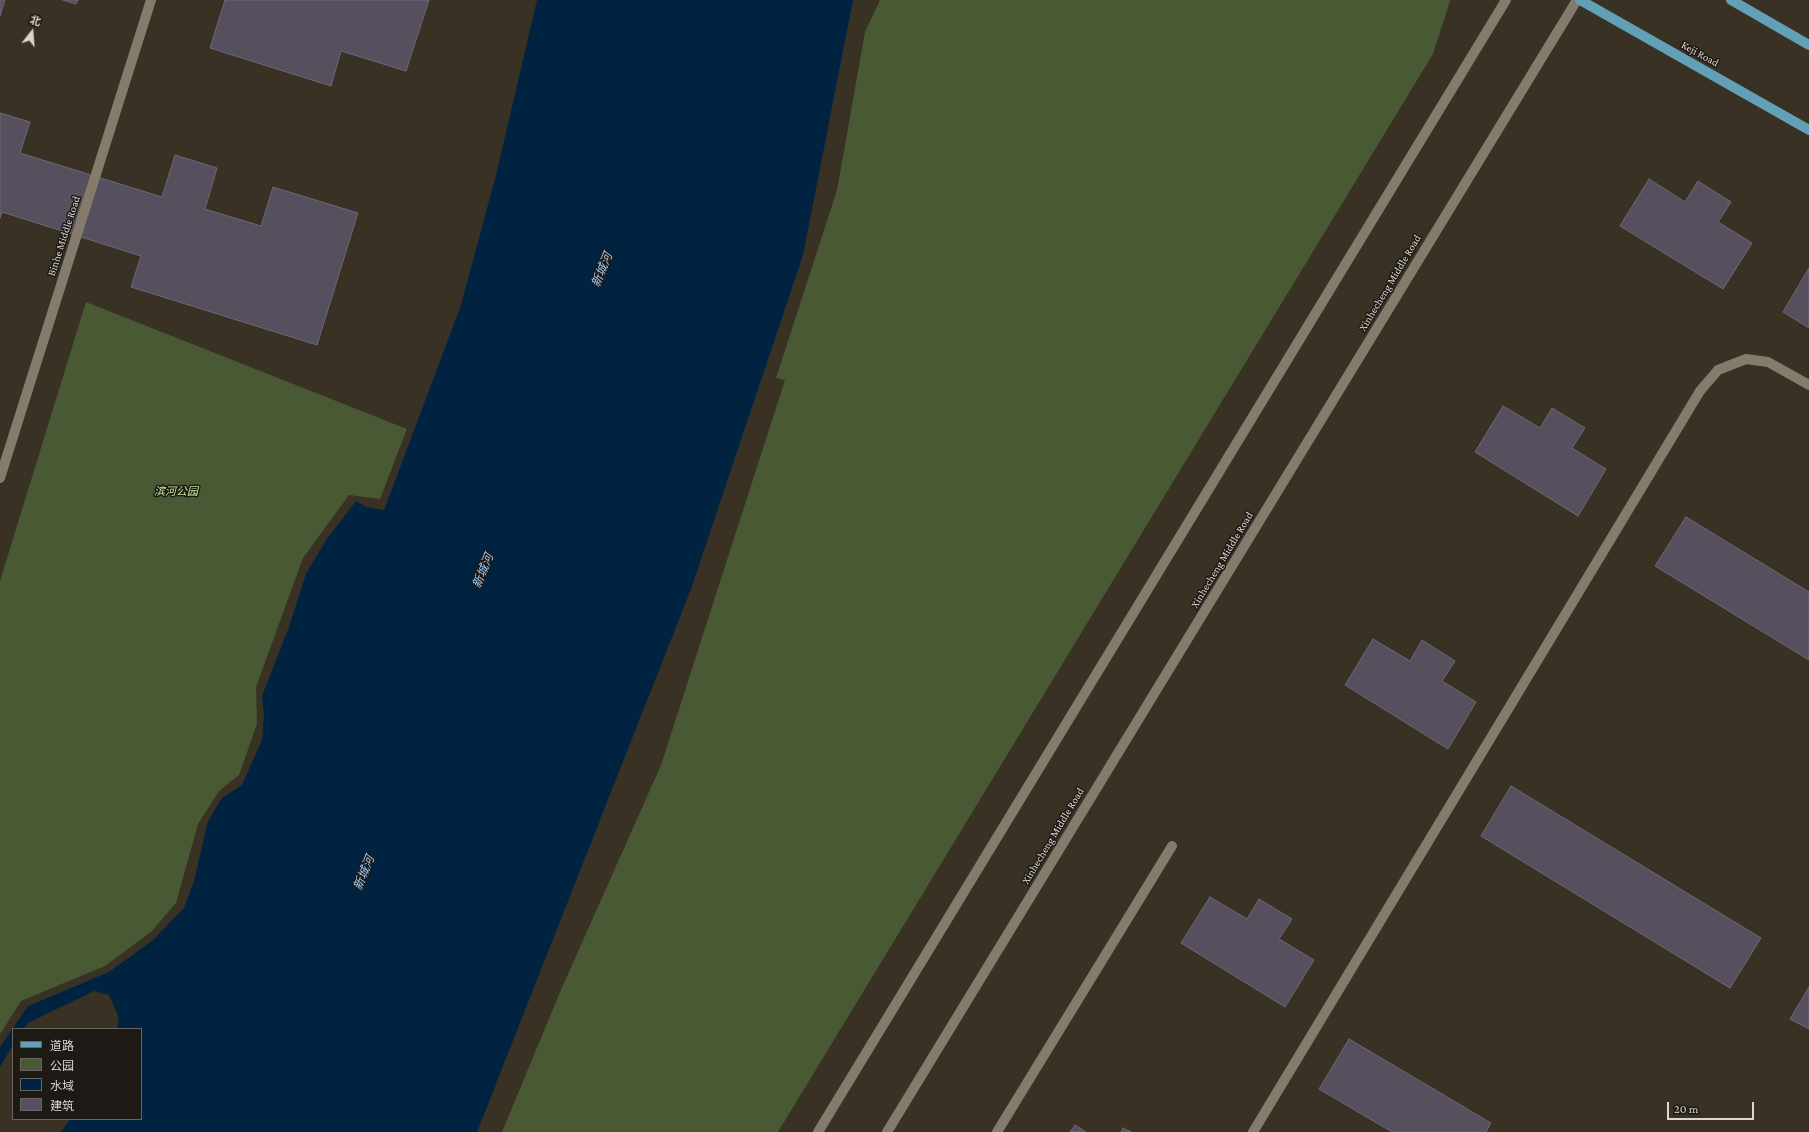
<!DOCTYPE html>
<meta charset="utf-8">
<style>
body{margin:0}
#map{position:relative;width:1809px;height:1132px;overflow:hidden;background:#383124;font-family:"Crimson Pro","Noto Sans SC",serif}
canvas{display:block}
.legend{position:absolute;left:12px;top:1028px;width:130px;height:92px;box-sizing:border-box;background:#1d1914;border:1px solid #69655e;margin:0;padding:5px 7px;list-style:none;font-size:12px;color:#dbd6ce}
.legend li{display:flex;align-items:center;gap:8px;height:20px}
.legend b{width:20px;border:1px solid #69655e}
.north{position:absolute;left:12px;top:12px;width:40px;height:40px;-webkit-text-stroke:3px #1d1914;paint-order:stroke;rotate:17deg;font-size:11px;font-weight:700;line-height:16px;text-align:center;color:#dbd6ce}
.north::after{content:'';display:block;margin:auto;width:14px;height:18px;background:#dbd6ce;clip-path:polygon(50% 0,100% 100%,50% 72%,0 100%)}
.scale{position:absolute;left:1667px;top:1102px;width:87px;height:18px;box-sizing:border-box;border:2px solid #dbd6ce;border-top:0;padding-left:5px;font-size:12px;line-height:14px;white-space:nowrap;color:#dbd6ce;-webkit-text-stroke:3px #1d1914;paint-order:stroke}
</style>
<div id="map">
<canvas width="1809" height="1132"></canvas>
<ul class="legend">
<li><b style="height:5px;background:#62a0b7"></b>道路</li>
<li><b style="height:11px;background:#495933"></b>公园</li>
<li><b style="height:11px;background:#002342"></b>水域</li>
<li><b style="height:11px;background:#56505e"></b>建筑</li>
</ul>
<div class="north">北</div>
<div class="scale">20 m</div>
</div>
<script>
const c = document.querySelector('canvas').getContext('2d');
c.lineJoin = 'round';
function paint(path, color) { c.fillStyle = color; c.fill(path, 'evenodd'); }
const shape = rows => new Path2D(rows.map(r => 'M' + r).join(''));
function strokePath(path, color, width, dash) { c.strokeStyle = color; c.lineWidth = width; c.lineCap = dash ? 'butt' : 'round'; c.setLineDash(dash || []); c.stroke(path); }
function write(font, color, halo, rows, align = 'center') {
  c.font = font + ' "Crimson Pro","Noto Sans SC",serif'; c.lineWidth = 3; c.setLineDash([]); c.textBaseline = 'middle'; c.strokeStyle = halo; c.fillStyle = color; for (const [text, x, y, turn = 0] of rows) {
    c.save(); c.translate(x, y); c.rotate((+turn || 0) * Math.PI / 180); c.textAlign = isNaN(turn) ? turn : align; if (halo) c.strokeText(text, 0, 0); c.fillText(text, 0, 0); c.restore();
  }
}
paint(shape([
 [880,0,1450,0,1450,1,1433,54,778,1132,502,1132,560,992,661,765,785,380,776,378,837,190,865,32],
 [86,302,407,429,380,499,349,495,303,558,256,687,257,724,239,775,219,791,198,824,176,903,152,931,105,966,21,1001,0,1034,0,581]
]), '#495933');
paint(shape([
 [537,0,853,0,803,255,691,589,477,1132,61,1132,70,1119,141,1119,141,1029,117,1029,119,1018,109,995,94,991,28,1023,24,1029,13,1029,13,1045,0,1067,0,1047,28,1006,109,972,152,941,184,908,194,881,208,821,222,798,242,785,262,740,264,715,262,696,289,627,306,574,327,539,356,501,366,507,384,510,461,305,496,175]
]), '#002342');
const building = shape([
 [0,0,5,0,0,16,0,0],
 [63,0,78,0,76,4,63,0],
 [225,0,429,0,406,71,341,51,331,86,210,48,225,0],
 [0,113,30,122,20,153,162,197,175,155,217,168,205,209,261,226,273,187,358,213,317,345,131,287,141,256,2,212,0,218,0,113],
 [1649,179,1685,202,1698,181,1731,202,1718,222,1752,243,1723,289,1620,226,1649,179],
 [1809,268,1809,328,1783,312,1809,268],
 [1503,406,1540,428,1552,408,1585,428,1572,448,1606,469,1578,516,1475,452,1503,406],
 [1686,517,1809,592,1809,660,1655,566,1686,517],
 [1373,639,1410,661,1422,640,1455,661,1442,681,1476,702,1448,749,1345,685,1373,639],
 [1511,786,1761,938,1730,988,1481,836,1511,786],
 [1210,897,1247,919,1259,899,1292,919,1279,939,1314,960,1285,1007,1181,943,1210,897],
 [1809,987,1809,1029,1790,1019,1809,987],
 [1349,1039,1491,1123,1486,1132,1392,1132,1319,1089,1349,1039],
 [1075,1125,1086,1132,1070,1132,1075,1125],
 [1123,1128,1131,1132,1121,1132,1123,1128]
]);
paint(building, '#56505e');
strokePath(building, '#6e6877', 1);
strokePath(shape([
 [0,478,151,0],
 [818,1132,1506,0],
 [887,1132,1577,0],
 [997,1132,1172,846],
 [1253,1132,1700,391,1718,370,1746,359,1768,362,1809,385]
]), '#847b6d', 10);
strokePath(shape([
 [1580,0,1809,130],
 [1731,0,1809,45]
]), '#62a0b7', 10);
write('11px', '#dbd6ce', '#1d1914', [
 ["Keji Road",1700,54,29],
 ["Binhe Middle Road",64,236,-72],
 ["Xinhecheng Middle Road",1390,283,-59],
 ["Xinhecheng Middle Road",1222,560,-59],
 ["Xinhecheng Middle Road",1053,836,-59]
]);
write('italic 11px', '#c7e79e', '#1d1914', [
 ["滨河公园",176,492]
]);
write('italic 12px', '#9ecaf9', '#1d1914', [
 ["新城河",602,270,-68],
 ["新城河",483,571,-68],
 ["新城河",364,873,-68]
]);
</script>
